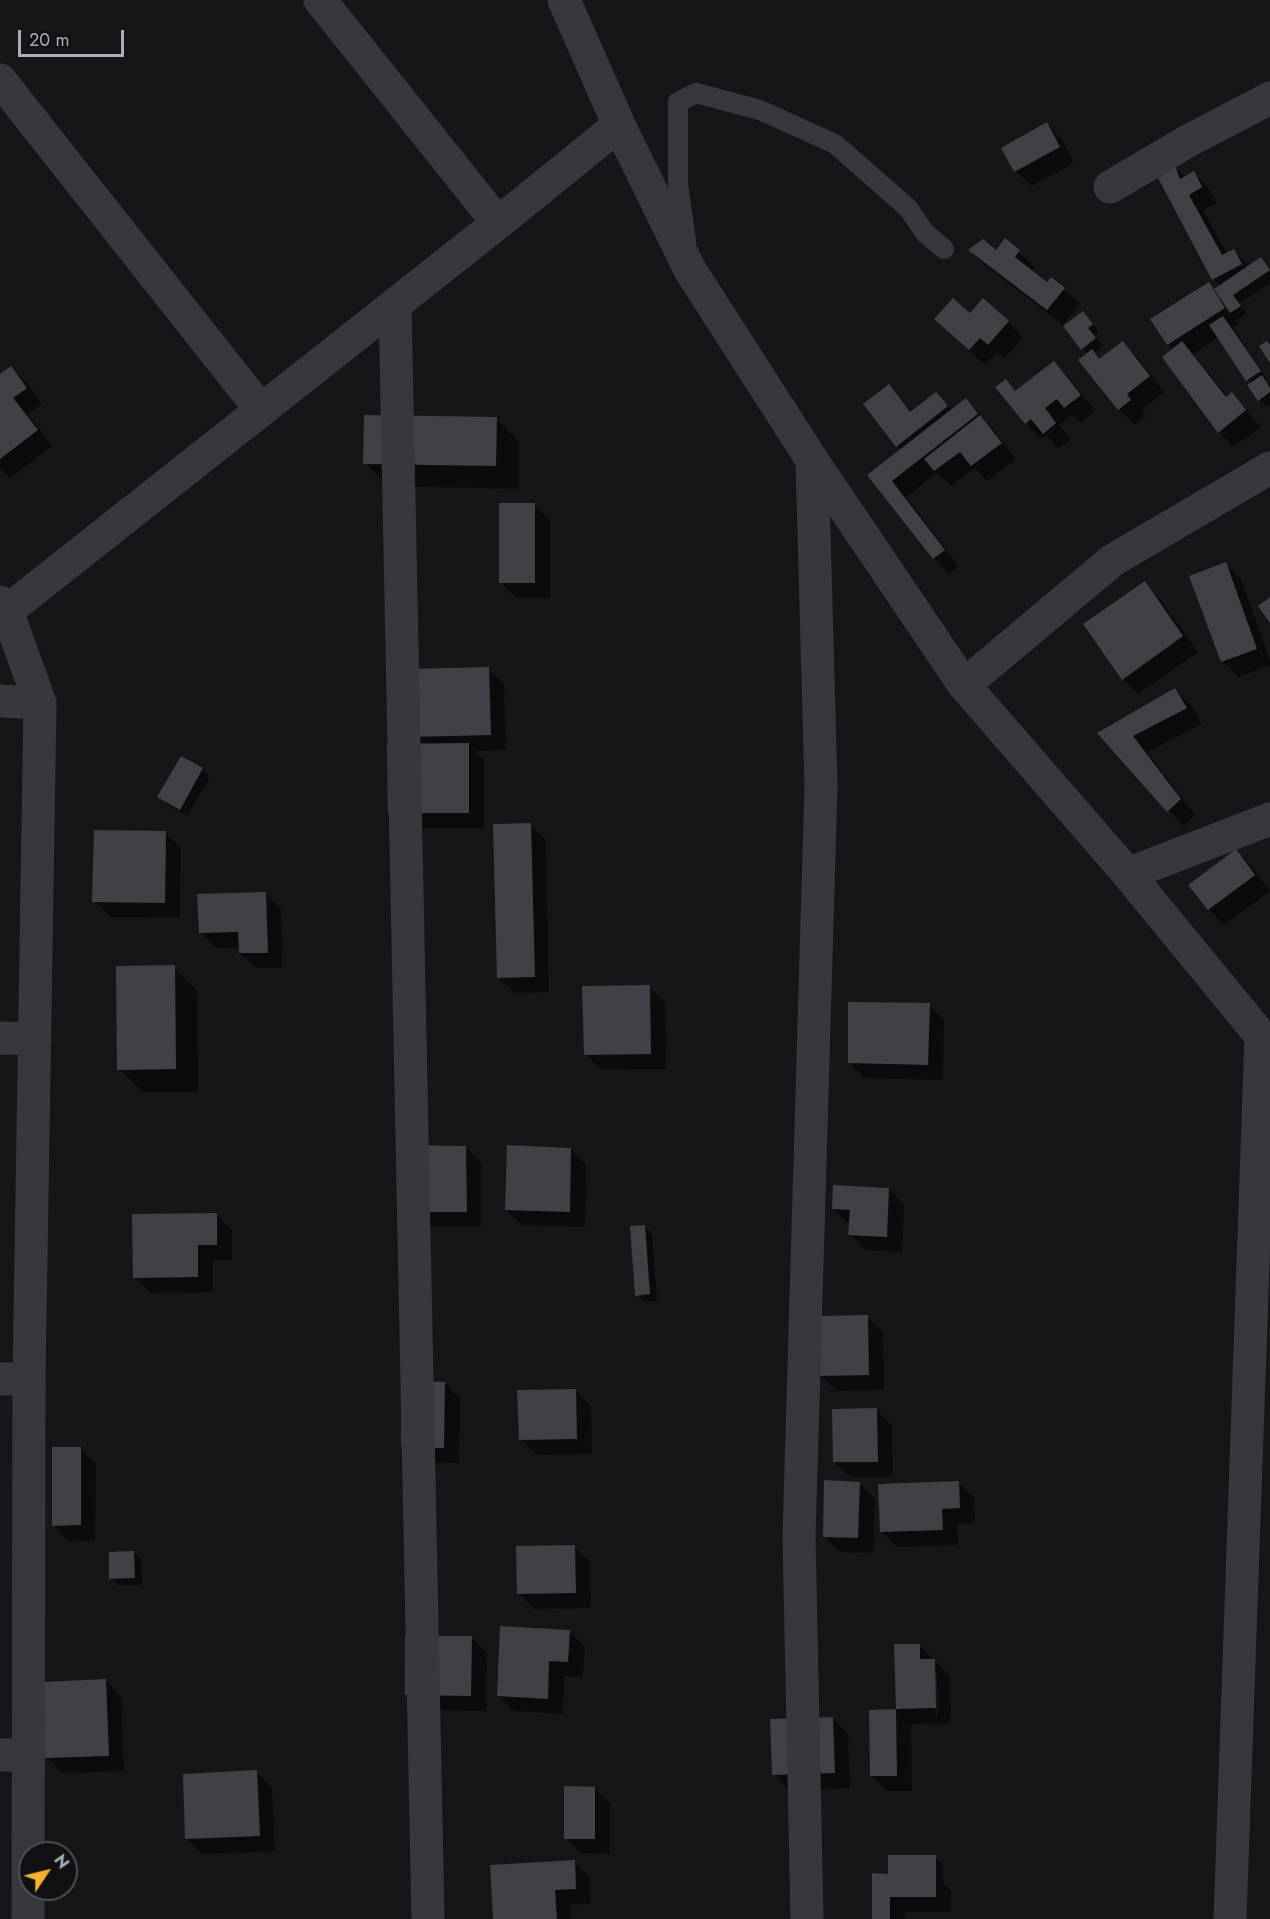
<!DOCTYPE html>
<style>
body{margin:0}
#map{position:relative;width:1270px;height:1919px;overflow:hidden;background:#161618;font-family:Jost,sans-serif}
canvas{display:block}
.north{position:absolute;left:18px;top:1841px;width:60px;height:60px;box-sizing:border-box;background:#111113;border:2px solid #4d4f55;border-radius:50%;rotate:55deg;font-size:16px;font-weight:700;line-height:24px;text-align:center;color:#a8adb8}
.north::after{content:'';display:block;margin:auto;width:21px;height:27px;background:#f2b134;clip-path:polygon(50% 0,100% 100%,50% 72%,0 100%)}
.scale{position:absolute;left:18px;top:30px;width:106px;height:27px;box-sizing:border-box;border:3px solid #a8adb8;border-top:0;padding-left:8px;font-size:18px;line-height:21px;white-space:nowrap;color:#a8adb8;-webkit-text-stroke:4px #111113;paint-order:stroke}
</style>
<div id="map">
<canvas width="1270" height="1919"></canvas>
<div class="north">N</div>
<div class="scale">20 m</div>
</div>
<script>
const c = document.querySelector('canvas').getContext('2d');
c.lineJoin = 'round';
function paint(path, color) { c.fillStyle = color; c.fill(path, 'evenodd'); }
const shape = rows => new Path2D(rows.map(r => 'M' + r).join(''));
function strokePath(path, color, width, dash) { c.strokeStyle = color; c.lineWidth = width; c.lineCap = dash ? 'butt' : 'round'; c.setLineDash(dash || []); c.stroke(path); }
paint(shape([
 [1047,124,1062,139,1074,163,1031,186,1016,171],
 [1175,167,1185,178,1194,173,1209,189,1217,203,1203,210,1227,254,1234,251,1249,267,1260,259,1270,270,1270,283,1240,303,1247,314,1237,320,1239,324,1233,328,1267,379,1265,381,1270,386,1270,404,1266,407,1259,400,1251,384,1219,337,1193,354,1228,397,1232,394,1261,427,1234,447,1219,432,1173,350,1168,344,1209,284,1215,290,1221,286,1214,279],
 [1005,240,1035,267,1031,271,1048,284,1064,289,1080,304,1063,325,985,265,970,250,996,252],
 [1083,313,1099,332,1094,336,1102,346,1094,353,1101,360,1123,343,1138,358,1164,392,1141,410,1146,416,1135,425,1119,409,1080,360,1088,354,1082,349],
 [970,315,1008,322,1023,338,1004,359,996,352,985,365,936,319],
 [1054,363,1069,378,1095,411,1081,423,1072,415,1059,425,1071,439,1059,448,1046,435,1041,439,1026,423,1006,381,1017,392],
 [11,368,27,383,42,404,28,414,52,446,10,478,0,468,0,376],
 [888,386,912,412,936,394,953,410,966,400,981,415,1016,459,987,481,974,468,951,486,937,473,906,497,959,566,949,574,934,558,869,475,901,450,865,405],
 [496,419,519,442,519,489,388,486,365,463],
 [535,505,550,520,550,598,516,598,501,582],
 [1225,564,1241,579,1270,660,1270,665,1238,677,1222,661],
 [1145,583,1160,599,1198,652,1138,694,1123,679],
 [488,669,504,684,506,750,474,751,484,760,484,828,405,828,412,736],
 [1175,690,1191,705,1202,724,1147,752,1195,815,1183,826,1100,733],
 [182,758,202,769,210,777,187,816,167,804,159,797],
 [530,825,546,840,549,992,514,993,498,977],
 [165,833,181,848,180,918,110,917,94,901],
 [1236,851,1251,866,1270,891,1224,925,1209,909],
 [265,893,281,909,282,968,256,968,240,953,240,947,216,948,200,932],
 [174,967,197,990,198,1092,142,1092,119,1069],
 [649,987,665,1002,666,1069,601,1070,586,1054],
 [929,1004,944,1020,943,1080,865,1078,850,1063],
 [466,1147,481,1163,481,1227,414,1227],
 [571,1149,586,1165,585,1227,522,1225,506,1210],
 [889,1189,904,1205,902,1252,865,1250,850,1234,849,1224,833,1209],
 [216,1215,232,1230,232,1260,213,1260,213,1292,150,1293,135,1277],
 [645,1227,652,1234,657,1301,644,1302,637,1295],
 [867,1317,883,1332,884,1390,836,1391,820,1375],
 [444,1383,460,1399,459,1463,418,1462],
 [575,1390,591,1406,592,1454,536,1455,520,1439],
 [877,1410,892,1425,893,1477,850,1477,834,1462],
 [81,1449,96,1464,95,1540,69,1541,54,1525],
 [859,1483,875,1499,873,1553,840,1552,824,1536],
 [959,1483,974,1498,975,1523,957,1524,958,1545,897,1547,882,1532],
 [574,1547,590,1562,591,1608,534,1609,518,1593],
 [134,1553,141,1560,142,1585,118,1585,111,1578],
 [569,1631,585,1647,583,1677,564,1676,563,1714,514,1711,498,1696],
 [471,1637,487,1653,486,1711,422,1710,406,1695],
 [896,1645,919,1645,950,1676,951,1723,911,1724,912,1791,887,1791,872,1776,871,1711,897,1710],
 [934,1671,937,1674,938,1716,935,1716],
 [106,1681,121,1696,124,1771,62,1773,46,1757],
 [832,1718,848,1734,850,1788,789,1790,774,1774],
 [256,1772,272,1788,275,1851,202,1854,187,1839],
 [595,1788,610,1804,610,1854,581,1853,566,1838],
 [935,1857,943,1864,943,1883,951,1891,951,1912,905,1912,905,1919,873,1919,890,1875],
 [574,1861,590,1877,591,1904,570,1905,571,1919,495,1919]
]), '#0007');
paint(shape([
 [1047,122,1060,147,1014,172,1001,148],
 [1175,166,1180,179,1194,171,1202,187,1189,195,1222,255,1234,249,1242,264,1212,280,1158,178],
 [1005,238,1020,250,1015,257,1047,282,1051,277,1065,288,1047,310,968,250,983,239,996,250],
 [1261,257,1270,270,1233,295,1241,306,1230,313,1214,289],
 [1209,282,1225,308,1167,345,1150,319],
 [953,298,970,313,983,298,1009,321,988,345,980,338,969,350,934,319],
 [1083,311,1093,324,1088,328,1096,338,1081,350,1063,326],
 [1223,316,1261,371,1246,381,1209,325],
 [1123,341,1150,376,1127,394,1131,400,1118,410,1078,360,1092,349,1099,359],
 [1182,341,1226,397,1232,392,1246,410,1218,433,1162,357],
 [1267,341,1270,345,1270,363,1259,346],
 [1054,361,1081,395,1064,408,1057,399,1045,408,1056,423,1043,434,1031,419,1025,424,995,387,1006,379,1015,391],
 [11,366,27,388,13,398,38,430,0,459,0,374],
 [1262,375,1270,388,1270,392,1258,401,1247,385],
 [889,384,910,412,936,392,948,406,896,447,863,404],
 [966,398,978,414,892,481,945,550,933,559,867,475],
 [364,415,497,417,496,466,363,464],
 [980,415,1002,443,971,466,960,452,934,471,924,459],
 [499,503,535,503,535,583,499,583],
 [1226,562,1257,649,1221,662,1189,576],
 [1145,581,1183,636,1122,680,1083,624],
 [1270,597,1270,623,1258,606],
 [489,667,491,735,411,737,409,669],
 [1175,688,1187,708,1133,736,1181,799,1167,812,1097,733],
 [469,743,469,813,388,813,387,744],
 [181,756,203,768,180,810,157,797],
 [531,823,535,977,497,978,493,824],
 [94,830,166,831,165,903,92,902],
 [1236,849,1255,875,1208,910,1188,885],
 [266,892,268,953,239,953,238,932,199,933,197,894],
 [175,965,176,1069,117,1070,116,966],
 [650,985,651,1054,584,1055,582,986],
 [848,1002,930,1003,928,1065,848,1063],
 [397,1145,466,1146,467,1212,397,1212],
 [507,1145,571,1148,570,1212,505,1210],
 [833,1185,889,1188,887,1237,848,1235,850,1210,832,1209],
 [217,1213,217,1245,198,1245,198,1277,133,1278,132,1214],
 [645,1225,650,1294,635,1296,630,1226],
 [868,1315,869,1375,819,1376,818,1316],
 [402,1381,445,1382,444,1448,401,1447],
 [576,1389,577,1439,519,1440,517,1390],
 [877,1408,878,1462,833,1462,832,1409],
 [52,1447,81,1447,81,1525,52,1526],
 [824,1480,860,1482,858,1538,823,1537],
 [959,1481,960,1508,942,1509,943,1530,880,1532,878,1484],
 [575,1545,576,1593,517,1594,516,1546],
 [134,1551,135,1578,109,1579,109,1552],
 [500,1626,570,1630,568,1662,549,1661,548,1699,497,1696],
 [405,1636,472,1636,471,1696,405,1695],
 [894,1644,920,1644,920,1659,935,1659,936,1708,896,1709],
 [106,1679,109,1756,45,1758,42,1682],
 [896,1709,897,1776,870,1776,869,1710],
 [833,1717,835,1773,772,1775,770,1719],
 [257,1770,260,1836,185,1839,183,1774],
 [564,1786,595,1787,595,1839,564,1839],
 [888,1855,936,1855,936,1897,890,1897,890,1919,872,1919,872,1873,888,1874],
 [575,1860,576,1889,555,1890,557,1919,493,1919,490,1865]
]), '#404145');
strokePath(shape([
 [686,241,678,183,678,102,696,93,760,110,835,144,908,208,925,233,944,249]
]), '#37383d', 20);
strokePath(shape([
 [320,0,498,223],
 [564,0,619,125,690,270,812,460,964,685,1128,874,1261,1036,1270,1044],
 [0,80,261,410],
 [1110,187,1188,141,1270,98],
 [395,304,428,1919],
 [0,602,7,611,40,703,29,1379,28,1919],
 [7,611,498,223,619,125],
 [964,685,1113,560,1270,468],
 [0,701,40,703],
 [1128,874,1270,819],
 [0,1038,35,1039],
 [0,1379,29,1379],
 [0,1755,29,1755],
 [807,1919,799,1536,821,786,812,460],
 [1230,1919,1261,1036]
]), '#37383d', 33);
</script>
